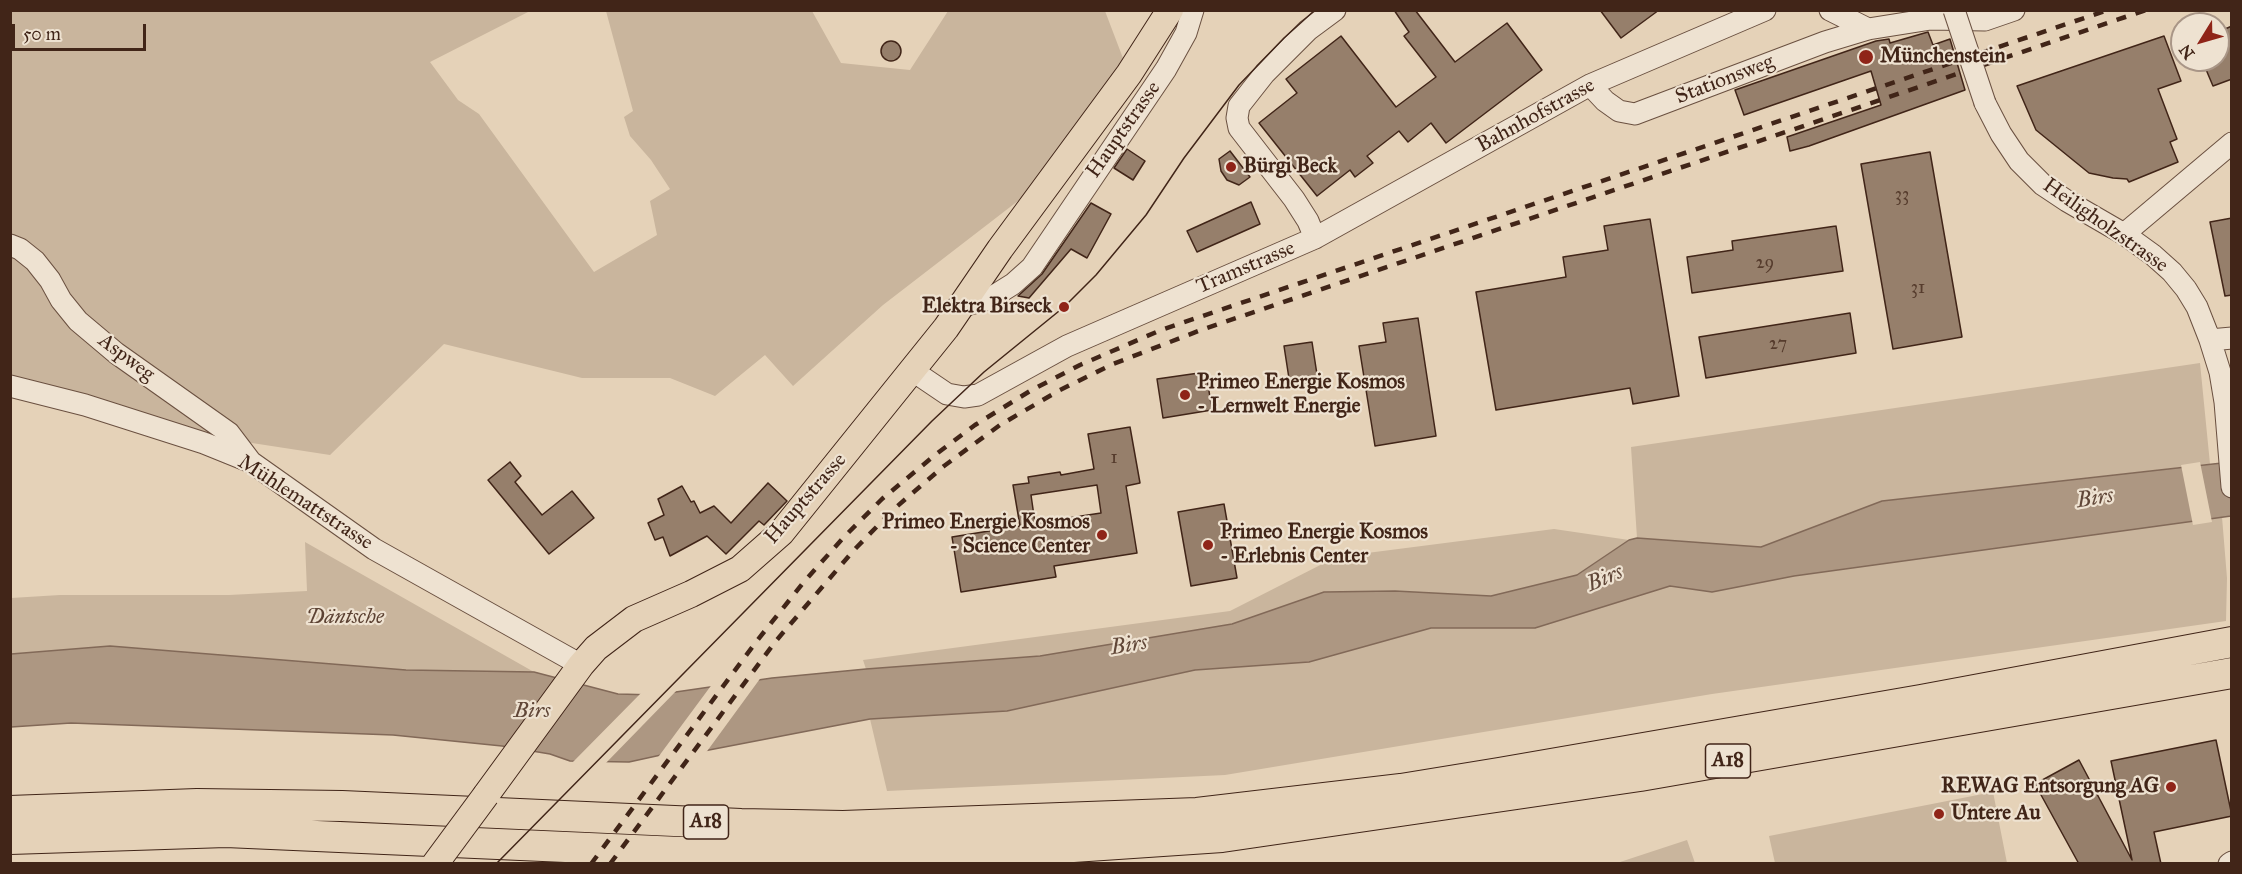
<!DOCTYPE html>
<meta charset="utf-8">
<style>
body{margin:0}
#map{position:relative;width:2242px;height:874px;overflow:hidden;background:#e5d2b8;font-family:"IM FELL Great Primer",serif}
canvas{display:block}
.frame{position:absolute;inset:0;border:12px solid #412518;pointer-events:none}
.north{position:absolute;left:2170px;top:12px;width:60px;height:60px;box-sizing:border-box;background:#eee2d1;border:2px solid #a99687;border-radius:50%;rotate:233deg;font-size:16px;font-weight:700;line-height:24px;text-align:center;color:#412518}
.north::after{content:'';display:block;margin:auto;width:21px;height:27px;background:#8f2418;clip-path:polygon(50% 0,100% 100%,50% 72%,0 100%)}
.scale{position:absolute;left:12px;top:24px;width:134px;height:27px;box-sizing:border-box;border:3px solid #412518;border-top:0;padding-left:8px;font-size:18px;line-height:21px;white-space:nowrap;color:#412518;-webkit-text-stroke:4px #eee2d1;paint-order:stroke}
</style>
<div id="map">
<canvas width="2242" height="874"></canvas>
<div class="frame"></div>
<div class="north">N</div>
<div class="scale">50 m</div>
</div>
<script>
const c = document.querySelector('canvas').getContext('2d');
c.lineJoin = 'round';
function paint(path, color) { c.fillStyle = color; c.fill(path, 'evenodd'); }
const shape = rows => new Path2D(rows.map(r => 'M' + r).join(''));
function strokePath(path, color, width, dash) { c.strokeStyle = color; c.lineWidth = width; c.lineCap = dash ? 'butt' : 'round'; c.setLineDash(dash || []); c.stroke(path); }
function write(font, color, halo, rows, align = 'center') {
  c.font = font + ' "IM FELL Great Primer",serif'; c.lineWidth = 4.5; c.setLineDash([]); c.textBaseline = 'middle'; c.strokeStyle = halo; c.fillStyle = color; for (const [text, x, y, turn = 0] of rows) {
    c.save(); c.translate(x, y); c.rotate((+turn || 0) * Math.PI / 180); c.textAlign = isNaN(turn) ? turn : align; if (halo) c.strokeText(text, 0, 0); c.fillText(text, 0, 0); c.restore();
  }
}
paint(shape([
 [10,11,530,11,430,62,458,100,479,114,594,272,657,235,650,201,670,189,651,160,630,136,624,117,633,111,606,11,812,11,841,63,910,70,948,11,1105,11,1129,74,1062,167,883,305,793,386,765,355,715,396,670,378,582,378,444,344,330,455,213,437,11,378],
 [2200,363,2210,464,1882,501,1761,547,1637,538,1631,447],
 [2222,517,2227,578,2226,621,1712,694,1225,775,887,791,870,719,1007,711,1195,670,1309,662,1431,628,1535,628,1670,586,1712,592,1794,576],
 [1554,529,1629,540,1577,575,1491,596,1395,591,1324,592,1232,624,1044,656,866,669,863,660,1230,611,1336,557],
 [305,542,534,672,406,670,110,646,11,654,11,598,60,595,229,595,307,591],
 [1993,792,2007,863,1775,863,1769,836],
 [1687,840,1695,863,1617,863]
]), '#c9b59d');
const water = shape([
 [2231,462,2231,516,1794,576,1712,592,1670,586,1535,628,1431,628,1309,662,1195,670,1007,711,870,719,683,755,661,755,629,762,570,761,550,754,502,746,393,735,71,723,11,727,11,654,110,646,406,670,534,672,618,694,655,695,772,678,866,669,1040,656,1232,624,1324,592,1395,591,1491,596,1577,575,1629,540,1637,538,1761,547,1882,501,2231,462]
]);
paint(water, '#ad9782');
strokePath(water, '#826958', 1.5);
paint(shape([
 [2200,462,2212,522,2193,525,2181,465],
 [762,676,705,754,656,760,713,683],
 [679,688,604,765,571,764,643,691]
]), '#e5d2b8');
const building = shape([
 [1394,10,1415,10,1455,62,1507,23,1542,70,1446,143,1431,123,1408,142,1399,131,1367,156,1373,163,1355,177,1350,170,1317,196,1259,123,1297,93,1286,79,1341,36,1396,107,1436,77,1404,36,1409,32,1394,10],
 [1600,10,1659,10,1621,38,1600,10],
 [2232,26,2232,79,2213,86,2202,60,2218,60,2218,32,2232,26],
 [1928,32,1933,45,1950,39,1965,90,1809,146,1790,151,1787,137,1881,105,1871,71,1744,115,1735,90,1876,41,1889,39,1890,43,1928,32],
 [2164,36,2181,81,2158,89,2177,139,2170,142,2178,162,2129,182,2127,179,2113,178,2089,173,2036,130,2017,86,2164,36],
 '881 51a10 10 0 1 1 20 0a10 10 0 1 1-20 0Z',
 [1127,149,1145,161,1133,180,1114,168,1127,149],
 [1230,151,1250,177,1239,185,1227,180,1221,171,1219,159,1230,151],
 [1930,152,1962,337,1893,349,1861,164,1930,152],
 [1251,202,1260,224,1197,252,1187,231,1251,202],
 [1091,203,1111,214,1087,258,1071,249,1029,298,1018,296,1042,274,1091,203],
 [2232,218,2232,295,2225,296,2210,222,2232,218],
 [1650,219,1679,396,1633,404,1630,388,1496,410,1476,292,1566,277,1563,257,1608,250,1604,226,1650,219],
 [1836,226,1843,271,1692,293,1687,257,1733,250,1732,241,1836,226],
 [1850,313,1856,353,1706,378,1699,337,1850,313],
 [1418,318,1436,436,1375,446,1359,346,1386,342,1383,323,1418,318],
 [1312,342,1318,381,1290,385,1284,346,1312,342],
 [1206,372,1212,410,1163,418,1157,379,1206,372],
 [1130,427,1140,483,1126,486,1137,553,1054,566,1056,577,961,592,952,537,1020,526,1013,485,1029,483,1028,477,1060,472,1061,475,1094,469,1088,434,1130,427],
 [1097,485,1101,513,1035,523,1031,495,1097,485],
 [510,462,521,476,515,482,542,515,572,491,594,518,549,554,488,480,510,462],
 [768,483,787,501,764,525,759,521,726,554,707,536,670,556,663,537,655,540,648,523,664,515,658,499,682,486,691,502,694,501,700,513,714,506,731,523,768,483],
 [1224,504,1237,578,1191,586,1178,512,1224,504],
 [2216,740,2232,816,2154,832,2161,864,2079,864,2035,784,2079,760,2132,860,2111,761,2216,740]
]);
paint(building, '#967f6b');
strokePath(building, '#412518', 1.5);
const minor = shape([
 [1830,10,1868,29],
 [1590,85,1605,101,1619,111,1635,114,1825,42,1868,29,1931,19,1985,20,2014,10],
 [1985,103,2001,134,2019,161,2043,185,2067,201,2124,234,2153,255,2172,272,2186,289,2197,307,2210,340,2220,372,2225,402,2232,487],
 [2124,234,2232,143],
 [1315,238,1308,221,1294,199,1239,128,1237,118,1239,106,1265,73,1308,30,1335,10],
 [10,245,20,249,35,261,50,280,61,300,78,321,116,353,229,433,251,462],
 [963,306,989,299,1013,284,1032,267,1166,69,1186,33,1193,10],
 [2210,340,2232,338],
 [913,371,947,394,964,397,978,395,1067,346,1315,238,1590,85,1765,10],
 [10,386,85,405,204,443,251,462,374,549,581,665],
 [2229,864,2232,862]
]);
const major = shape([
 [486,795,581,665,596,648,634,619,691,594,740,569,781,533,946,328,1000,249,1129,74,1170,10]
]);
const highway = shape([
 [10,811,197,804,342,806,741,824,843,826,1197,813,1401,789,1499,773,1921,700,2232,642],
 [10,839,226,832,679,852,850,852,1073,847,1222,837,1640,776,2232,673]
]);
strokePath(minor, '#6a5040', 23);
strokePath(major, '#412518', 28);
strokePath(highway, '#412518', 32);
strokePath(minor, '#eee2d1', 21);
strokePath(major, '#e5d2b8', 26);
strokePath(highway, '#e5d2b8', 30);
strokePath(shape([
 [496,864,932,421,984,372,1064,307,1096,275,1146,215,1184,158,1239,85,1284,38,1315,10]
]), '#412518', 1.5);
strokePath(shape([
 [591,864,756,642,803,583,843,538,882,499,935,455,975,425,1030,391,1080,365,1161,330,2108,10],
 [610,864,775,642,854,550,894,509,944,466,1000,425,1060,390,1113,364,1201,330,2146,10]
]), '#412518', 4.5, [10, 10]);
const minorBridge = shape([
 [1954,10,1985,103]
]);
const majorBridge = shape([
 [435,864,486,795]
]);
strokePath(minorBridge, '#6a5040', 23, []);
strokePath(majorBridge, '#412518', 28, []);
strokePath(minorBridge, '#eee2d1', 21);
strokePath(majorBridge, '#e5d2b8', 26);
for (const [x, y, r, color] of [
 [1866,57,8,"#8f2418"],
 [1231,167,6,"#8f2418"],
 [1064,307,6,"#8f2418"],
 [1185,395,6,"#8f2418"],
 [1102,535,6,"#8f2418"],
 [1208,545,6,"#8f2418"],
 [2171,787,6,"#8f2418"],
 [1939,814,6,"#8f2418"]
]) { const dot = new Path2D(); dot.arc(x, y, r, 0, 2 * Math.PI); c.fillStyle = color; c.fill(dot); strokePath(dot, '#eee2d1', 2); }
write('18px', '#563c2d', null, [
 ["33",1902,196],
 ["29",1765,264],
 ["31",1918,289],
 ["27",1778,345],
 ["1",1114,459]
]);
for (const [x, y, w] of [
 [1728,761,45],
 [706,822,45]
]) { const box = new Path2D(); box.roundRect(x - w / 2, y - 17, w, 34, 4.5); c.fillStyle = '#eee2d1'; c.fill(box); strokePath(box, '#412518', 1.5); }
write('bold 20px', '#412518', null, [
 ["A18",1728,761],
 ["A18",706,822]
]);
write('bold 21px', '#412518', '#eee2d1', [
 ["Münchenstein",1880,57],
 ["Bürgi Beck",1243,167],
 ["Elektra Birseck",1052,307,"right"],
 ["Primeo Energie Kosmos",1197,383],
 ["- Lernwelt Energie",1197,407],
 ["Primeo Energie Kosmos",1090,523,"right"],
 ["- Science Center",1090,547,"right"],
 ["Primeo Energie Kosmos",1220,533],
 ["- Erlebnis Center",1220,557],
 ["REWAG Entsorgung AG",2159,787,"right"],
 ["Untere Au",1951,814]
], 'left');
write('21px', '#412518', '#eee2d1', [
 ["Stationsweg",1725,80,-21],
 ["Bahnhofstrasse",1536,116,-29],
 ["Hauptstrasse",1124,130,-55],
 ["Heiligholzstrasse",2105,226,35],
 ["Tramstrasse",1246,268,-23],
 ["Aspweg",126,358,37],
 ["Hauptstrasse",806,499,-49],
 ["Mühlemattstrasse",305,503,33]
]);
write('italic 21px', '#5c4233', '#eee2d1', [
 ["Däntsche",345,618]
]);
write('italic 22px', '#614738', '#eee2d1', [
 ["Birs",2095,499,-9],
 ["Birs",1605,579,-23],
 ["Birs",1129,646,-9],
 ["Birs",532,712]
]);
</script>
